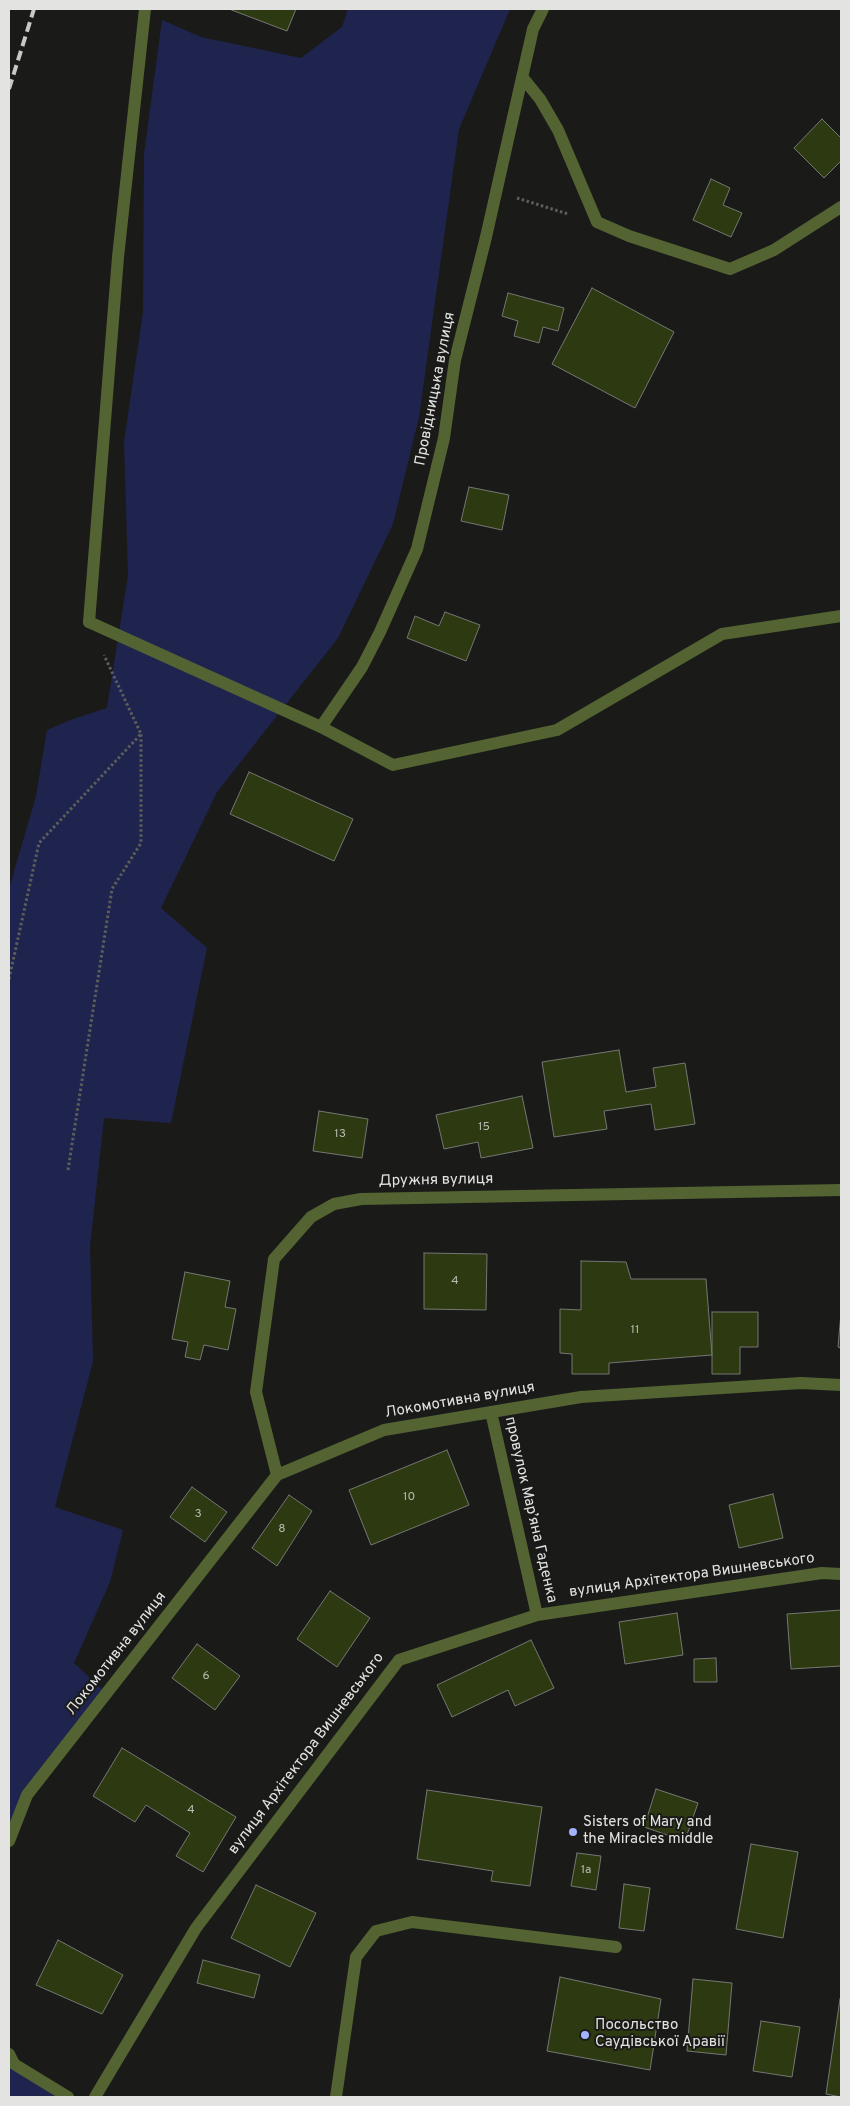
<!DOCTYPE html>
<meta charset="utf-8">
<style>
body{margin:0}
#map{position:relative;width:850px;height:2106px;overflow:hidden;background:#1a1b19;font-family:Overpass,sans-serif}
canvas{display:block}
.frame{position:absolute;inset:0;border:10px solid #e3e4e2;pointer-events:none}
</style>
<div id="map">
<canvas width="850" height="2106"></canvas>
<div class="frame"></div>
</div>
<script>
const c = document.querySelector('canvas').getContext('2d');
c.lineJoin = 'round';
function paint(path, color) { c.fillStyle = color; c.fill(path, 'evenodd'); }
const shape = rows => new Path2D(rows.map(r => 'M' + r).join(''));
function strokePath(path, color, width, dash) { c.strokeStyle = color; c.lineWidth = width; c.lineCap = dash ? 'butt' : 'round'; c.setLineDash(dash || []); c.stroke(path); }
function write(font, color, halo, rows, align = 'center') {
  c.font = font + ' Overpass,sans-serif'; c.lineWidth = 4; c.setLineDash([]); c.textBaseline = 'middle'; c.strokeStyle = halo; c.fillStyle = color; for (const [text, x, y, turn = 0] of rows) {
    c.save(); c.translate(x, y); c.rotate((+turn || 0) * Math.PI / 180); c.textAlign = isNaN(turn) ? turn : align; if (halo) c.strokeText(text, 0, 0); c.fillText(text, 0, 0); c.restore();
  }
}
paint(shape([
 [348,9,510,9,459,129,419,417,393,524,338,638,217,792,161,908,207,948,171,1123,104,1118,90,1246,93,1361,55,1507,123,1530,110,1582,74,1663,106,1693,27,1795,9,1841,9,889,36,796,47,730,73,719,107,708,128,575,124,442,143,312,144,154,162,20,201,37,301,58,342,27],
 [9,2054,68,2097,9,2097]
]), '#1f244e');
const building = shape([
 [229,9,296,9,287,31,229,9],
 [822,119,841,138,841,161,824,178,794,148,822,119],
 [711,179,730,188,723,205,742,213,731,237,693,220,711,179],
 [592,288,674,332,635,408,552,364,592,288],
 [508,293,564,308,558,331,543,327,539,343,514,336,518,321,502,316,508,293],
 [469,487,509,495,502,530,461,521,469,487],
 [445,612,480,625,466,661,407,638,415,616,439,626,445,612],
 [249,772,353,819,334,861,230,814,249,772],
 [619,1050,626,1092,656,1087,653,1068,685,1063,695,1124,655,1130,651,1104,604,1111,607,1129,554,1137,542,1062,619,1050],
 [522,1096,533,1148,481,1158,478,1142,444,1149,436,1115,522,1096],
 [319,1111,368,1119,362,1158,313,1151,319,1111],
 [424,1253,487,1254,486,1310,424,1309,424,1253],
 [581,1261,626,1262,631,1279,706,1279,712,1355,609,1363,609,1374,572,1374,572,1354,560,1353,560,1309,581,1310,581,1261],
 [185,1272,230,1281,225,1307,236,1309,228,1350,204,1345,200,1360,185,1357,188,1342,172,1339,185,1272],
 [712,1312,758,1312,758,1347,740,1347,740,1374,712,1374,712,1312],
 [841,1313,841,1348,838,1347,841,1313],
 [447,1450,469,1505,371,1545,349,1490,447,1450],
 [192,1487,227,1512,205,1542,170,1517,192,1487],
 [773,1494,783,1538,739,1548,729,1505,773,1494],
 [289,1495,312,1511,277,1566,252,1548,289,1495],
 [330,1591,370,1618,337,1667,297,1639,330,1591],
 [841,1610,841,1666,791,1669,787,1614,841,1610],
 [677,1613,683,1655,625,1664,619,1622,677,1613],
 [531,1640,554,1688,515,1706,508,1690,452,1717,437,1685,531,1640],
 [197,1644,240,1676,215,1710,172,1678,197,1644],
 [716,1658,717,1682,694,1682,694,1659,716,1658],
 [122,1748,236,1817,203,1872,176,1856,190,1833,146,1805,135,1822,93,1796,122,1748],
 [656,1789,698,1803,685,1841,644,1827,656,1789],
 [427,1790,542,1807,530,1886,491,1881,493,1871,417,1859,427,1790],
 [751,1844,798,1852,783,1938,736,1929,751,1844],
 [577,1853,601,1856,596,1890,571,1886,577,1853],
 [624,1884,650,1888,644,1931,619,1928,624,1884],
 [256,1885,316,1913,290,1967,231,1938,256,1885],
 [58,1940,123,1975,102,2014,36,1985,58,1940],
 [203,1960,260,1975,254,1998,197,1983,203,1960],
 [560,1977,661,1999,650,2070,547,2051,560,1977],
 [693,1979,732,1983,726,2055,687,2051,693,1979],
 [840,1999,841,1999,841,2097,826,2094,840,1999],
 [761,2021,800,2027,792,2077,753,2071,761,2021]
]);
paint(building, '#2d3a11');
strokePath(building, '#757773', 1);
strokePath(shape([
 [517,198,568,214],
 [9,979,39,843,141,734,104,655],
 [68,1170,112,889,141,843,141,734]
]), '#5d5e5c', 3, [2.5, 2.5]);
strokePath(shape([
 [89,622,321,727,393,765,557,730,722,634,841,616],
 [336,2097,356,1957,376,1931,412,1922,616,1947]
]), '#536432', 12);
strokePath(shape([
 [523,78,540,99,558,130,597,222,629,236,730,269,774,250,841,207],
 [89,622,118,257,145,9],
 [321,727,362,667,380,632,417,549,444,438,455,360,486,237,533,29,543,9],
 [491,1412,537,1615],
 [277,1475,256,1392,274,1259,311,1217,334,1204,361,1199,841,1190],
 [9,1841,27,1795,277,1475,384,1430,581,1397,801,1383,841,1385],
 [9,2054,14,2064,68,2097],
 [95,2097,196,1928,399,1660,537,1615,822,1573,841,1574]
]), '#536432', 12);
strokePath(shape([
 [9,89,34,9]
]), '#c8c9c7', 4, [10, 5]);
for (const [x, y, r, color] of [
 [573,1832,5,"#a3b2fd"],
 [585,2035,5,"#a3b2fd"]
]) { const dot = new Path2D(); dot.arc(x, y, r, 0, 2 * Math.PI); c.fillStyle = color; c.fill(dot); strokePath(dot, '#1a1b19', 2); }
write('12px', '#b6baae', null, [
 ["15",484,1128],
 ["13",340,1135],
 ["4",455,1282],
 ["11",635,1331],
 ["10",409,1498],
 ["3",198,1515],
 ["8",282,1530],
 ["6",206,1677],
 ["4",191,1811],
 ["1а",586,1871]
]);
write('15px', '#e3e4e2', '#1a1b19', [
 ["Провідницька вулиця",436,389,-79],
 ["Дружня вулиця",436,1181,-1],
 ["Локомотивна вулиця",460,1401,-10],
 ["провулок Мар’яна Гаденка",530,1510,77],
 ["вулиця Архітектора Вишневського",692,1576,-8],
 ["Локомотивна вулиця",117,1654,-52],
 ["вулиця Архітектора Вишневського",307,1754,-53]
]);
write('15px', '#e3e4e2', '#1a1b19', [
 ["Sisters of Mary and",583,1823],
 ["the Miracles middle",583,1840],
 ["Посольство",595,2026],
 ["Саудівської Аравії",595,2043]
], 'left');
</script>
